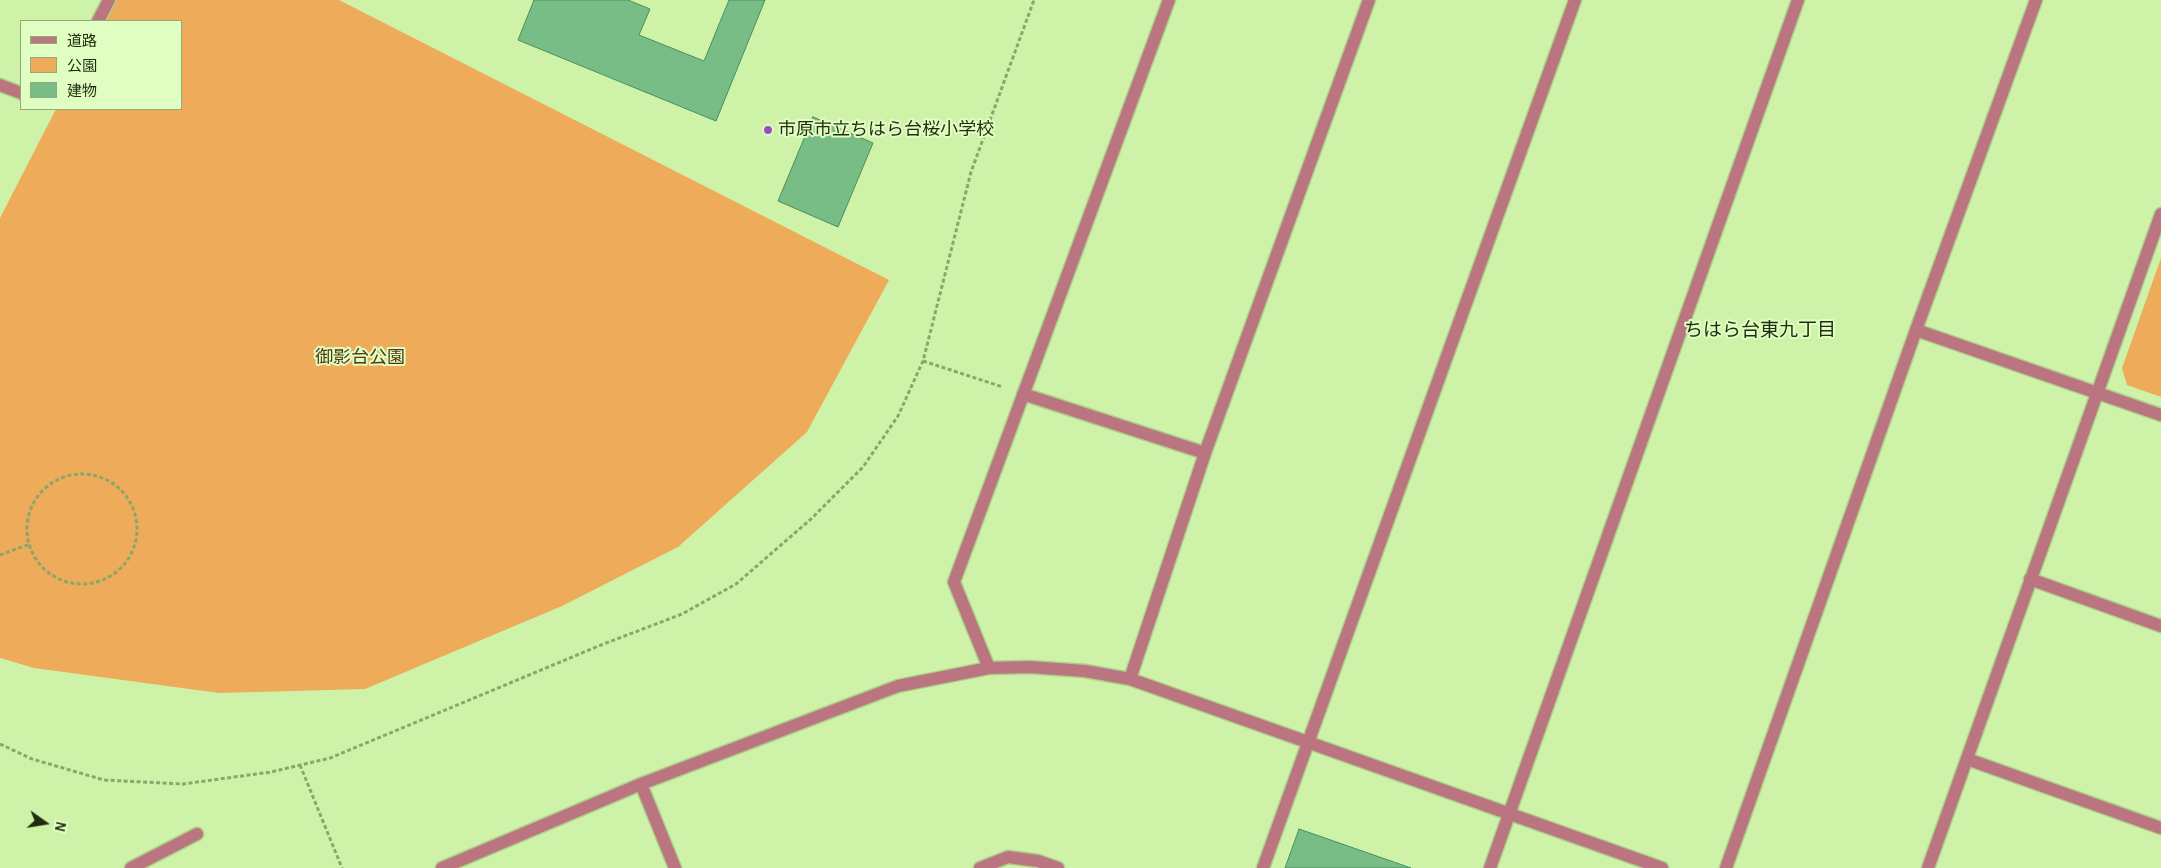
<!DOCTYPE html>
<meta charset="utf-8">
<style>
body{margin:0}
#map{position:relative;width:2161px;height:868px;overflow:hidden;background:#cef3a8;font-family:"Alegreya Sans","Noto Sans JP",sans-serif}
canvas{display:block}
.legend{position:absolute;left:20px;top:20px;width:162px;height:90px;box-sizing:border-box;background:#e0fec2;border:1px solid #93aa7a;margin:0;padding:6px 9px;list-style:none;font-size:15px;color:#1f2d0f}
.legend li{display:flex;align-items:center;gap:10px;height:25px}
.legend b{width:25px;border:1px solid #93aa7a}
.north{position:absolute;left:20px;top:798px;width:50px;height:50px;-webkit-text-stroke:4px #e0fec2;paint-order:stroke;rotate:103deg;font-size:14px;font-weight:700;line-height:20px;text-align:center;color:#1f2d0f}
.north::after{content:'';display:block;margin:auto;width:18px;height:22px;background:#1f2d0f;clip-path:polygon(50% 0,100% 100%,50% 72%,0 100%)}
</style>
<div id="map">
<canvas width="2161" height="868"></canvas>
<ul class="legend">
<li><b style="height:6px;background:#ba7580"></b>道路</li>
<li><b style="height:14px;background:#eeab59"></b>公園</li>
<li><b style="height:14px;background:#78bd86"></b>建物</li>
</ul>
<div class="north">N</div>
</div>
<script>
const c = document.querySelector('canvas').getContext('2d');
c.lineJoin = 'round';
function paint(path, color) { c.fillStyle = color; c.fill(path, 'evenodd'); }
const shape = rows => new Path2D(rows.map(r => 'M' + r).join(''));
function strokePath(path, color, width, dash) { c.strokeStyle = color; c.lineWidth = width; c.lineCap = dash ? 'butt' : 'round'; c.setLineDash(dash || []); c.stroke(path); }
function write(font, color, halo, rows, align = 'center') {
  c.font = font + ' "Alegreya Sans","Noto Sans JP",sans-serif'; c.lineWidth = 4; c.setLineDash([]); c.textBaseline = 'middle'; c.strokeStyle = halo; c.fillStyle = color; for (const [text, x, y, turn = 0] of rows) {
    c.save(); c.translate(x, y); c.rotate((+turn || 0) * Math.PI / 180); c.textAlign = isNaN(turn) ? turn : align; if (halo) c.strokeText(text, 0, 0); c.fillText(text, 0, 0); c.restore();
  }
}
paint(shape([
 [111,0,339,0,889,280,807,432,678,547,562,606,365,689,219,693,34,668,0,658,0,218,56,109,181,109,181,21,100,21],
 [2161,258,2161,397,2127,385,2122,368]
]), '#eeab59');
const building = shape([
 [534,0,628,0,650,9,639,35,704,61,729,0,765,0,716,121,518,40,534,0],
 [813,117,873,143,838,227,778,201,813,117],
 [1299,829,1411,868,1285,868,1299,829]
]);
paint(building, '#78bd86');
strokePath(building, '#4a8e5a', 1);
const minor = shape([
 [98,21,109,0],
 [0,85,21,93],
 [1916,330,2161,415],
 [1023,394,1205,453],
 [2030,579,2161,626],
 [989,668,954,582,1169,0],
 [1130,679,1205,453,1369,0],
 [1967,759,2161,828],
 [641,784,675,868],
 [131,868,197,834],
 [442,868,641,784,898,686,989,668,1029,667,1085,671,1130,679,1662,868],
 [980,868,1008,857,1038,861,1058,868],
 [1263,868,1575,0],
 [1490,868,1798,0],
 [1726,868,1916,330,2036,0],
 [1928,868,2161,214]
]);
strokePath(minor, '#aecf8c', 15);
strokePath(shape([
 [923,361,1003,387],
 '27 529a55 55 0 1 1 110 0a55 55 0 1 1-110 0Z',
 [0,555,30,544],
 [0,744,32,759,104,780,183,784,271,772,330,758,601,645,682,614,736,584,811,519,863,467,898,416,923,361,971,172,1034,0],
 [300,765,342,868]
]), '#8aa66c', 3, [4, 2.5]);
strokePath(minor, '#ba7580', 12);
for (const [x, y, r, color] of [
 [768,130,5,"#9650c4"]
]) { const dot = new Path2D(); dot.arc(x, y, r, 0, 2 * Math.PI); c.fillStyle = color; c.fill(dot); strokePath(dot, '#e0fec2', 2); }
write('18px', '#1f2d0f', '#e0fec2', [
 ["市原市立ちはら台桜小学校",778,130]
], 'left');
write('18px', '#533610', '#e0fec2', [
 ["御影台公園",360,358]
]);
write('19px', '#1f2d0f', '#e0fec2', [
 ["ちはら台東九丁目",1760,330]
]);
</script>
